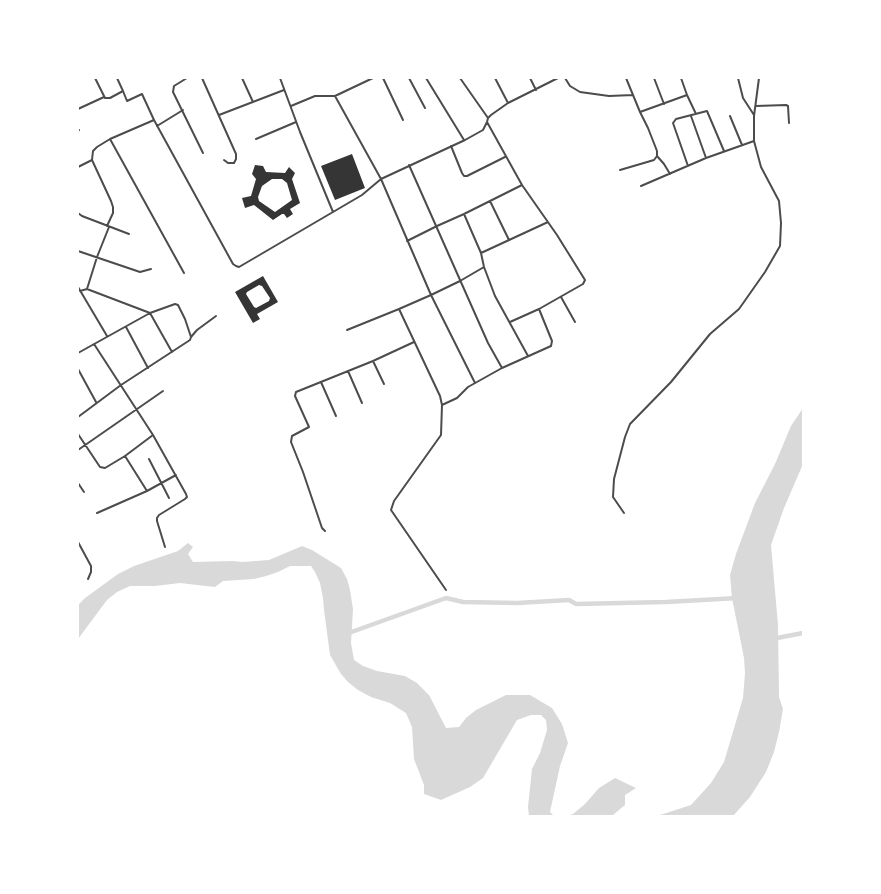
<!DOCTYPE html>
<style>
body{margin:0}
#map{position:relative;width:881px;height:894px;overflow:hidden;background:#fff;font-family:"Zilla Slab",serif}
canvas{display:block}
.frame{position:absolute;inset:0;border:79px solid #fff;pointer-events:none}
</style>
<div id="map">
<canvas width="881" height="894"></canvas>
<div class="frame"></div>
</div>
<script>
const c = document.querySelector('canvas').getContext('2d');
c.lineJoin = 'round';
function paint(path, color) { c.fillStyle = color; c.fill(path, 'evenodd'); }
const shape = rows => new Path2D(rows.map(r => 'M' + r).join(''));
function strokePath(path, color, width, dash) { c.strokeStyle = color; c.lineWidth = width; c.lineCap = dash ? 'butt' : 'round'; c.setLineDash(dash || []); c.stroke(path); }
paint(shape([
 [803,408,803,464,784,508,771,545,778,625,779,697,783,709,779,732,774,752,766,772,750,797,733,816,657,816,691,805,711,783,724,762,743,698,745,673,744,658,732,598,730,575,736,554,755,503,775,464,791,426],
 [188,543,193,547,188,554,193,562,233,561,242,562,269,560,302,546,312,550,341,568,347,579,350,590,353,609,351,643,354,660,363,666,377,671,405,676,417,683,429,695,446,728,459,727,466,718,476,710,506,695,530,695,552,708,562,724,568,743,560,766,550,812,554,816,529,816,528,807,532,769,540,753,547,730,546,720,541,715,531,715,517,720,483,778,470,787,441,800,424,794,424,785,414,759,412,727,406,713,390,703,371,697,358,690,348,682,341,674,330,655,324,610,323,598,320,583,315,572,311,566,290,566,278,572,266,576,254,579,223,581,215,587,180,583,155,586,130,586,117,592,107,600,78,639,78,605,85,598,118,574,134,566,178,551],
 [615,778,636,788,625,795,625,805,613,815,614,816,565,816,573,814,585,804,599,788]
]), '#d9d9d9');
strokePath(shape([
 [346,634,446,598,463,602,517,603,569,600,576,604,666,602,738,598],
 [772,639,803,633]
]), '#d9d9d9', 4.5);
paint(shape([
 [352,154,365,188,335,200,321,166],
 [255,165,263,166,266,172,285,173,289,167,295,173,292,179,300,203,290,209,293,214,287,218,284,214,282,214,273,220,254,205,245,208,242,198,251,196,256,179,252,174],
 [272,179,282,179,287,183,292,200,275,212,259,201,258,197,262,186],
 [263,276,278,302,257,314,260,319,253,323,235,292],
 [259,285,262,286,270,298,269,301,256,308,254,307,246,294,247,292]
]), '#353535');
strokePath(shape([
 [95,78,105,98,110,98,123,91,127,101,142,94,154,120],
 [117,78,123,91],
 [187,78,174,86,173,92,203,153],
 [202,78,236,154,236,159,234,163,228,163,224,160],
 [242,78,253,102],
 [383,78,403,120],
 [409,78,425,108],
 [426,78,464,140],
 [460,78,488,118],
 [530,78,536,90],
 [565,78,570,86,580,92,609,96,633,95],
 [626,78,640,112],
 [654,78,664,104],
 [681,78,687,95],
 [738,78,743,98,754,115],
 [335,96,381,179,431,295,475,383],
 [508,103,558,78],
 [291,106,315,96,335,96,373,78],
 [756,106,786,105,788,106,789,123],
 [78,109,104,97],
 [219,115,284,90],
 [691,116,706,158],
 [730,116,742,145],
 [157,126,183,110],
 [78,131,79,130],
 [110,139,184,273],
 [256,139,296,122],
 [451,146,462,173,464,176,467,176,505,157],
 [657,156,664,164,670,174],
 [409,165,488,343,502,368,551,346,552,341,539,309,583,284,585,280,557,235,522,185,487,122],
 [688,166,673,123,676,119,707,111,724,151],
 [78,167,92,160],
 [620,170,654,160,657,156,657,151,648,128,640,112,687,95,696,114],
 [641,186,706,158,754,141],
 [490,201,509,240],
 [333,212,362,195,381,179,465,140,483,130,487,122,488,118,491,115,508,103,495,78],
 [78,213,82,216,129,234],
 [464,214,481,253,548,222],
 [107,226,113,213,113,207,111,201,92,160,93,151,97,147,110,139,154,120,233,264,236,266,239,267,333,212,300,132,280,78],
 [407,241,437,226,464,214,522,185],
 [78,251,140,272,151,269],
 [481,253,484,267,495,296,528,356],
 [78,287,107,336],
 [87,289,97,257,109,227],
 [80,291,87,289,150,313,172,352],
 [561,297,575,322],
 [399,309,440,396,442,405,441,435,394,501,391,510,446,590],
 [510,322,539,309],
 [126,327,148,368],
 [347,330,399,309,431,295,460,281,484,267],
 [191,337,197,330,216,316],
 [94,344,153,435,186,494,187,497,185,499,159,515,157,518,157,521,165,547],
 [78,353,150,313,175,304,178,305,185,319,191,337,190,340,121,385,78,417],
 [373,361,384,384],
 [78,369,96,402],
 [348,371,362,403],
 [321,382,336,416],
 [442,405,457,398,468,387,502,368],
 [78,434,100,467,105,468,125,456],
 [78,450,163,391],
 [149,459,169,498],
 [78,483,84,492],
 [147,491,176,475],
 [97,513,147,491,125,456,153,435],
 [624,513,613,497,614,479,625,437,630,424,671,382,710,334,739,309,765,272,780,246,781,223,779,201,761,167,754,141,754,116,759,78],
 [325,531,322,528,303,472,291,442,292,436,309,427,295,396,296,392,373,361,414,342],
 [78,542,91,566,91,572,88,579]
]), '#4c4c4c', 2);
</script>
